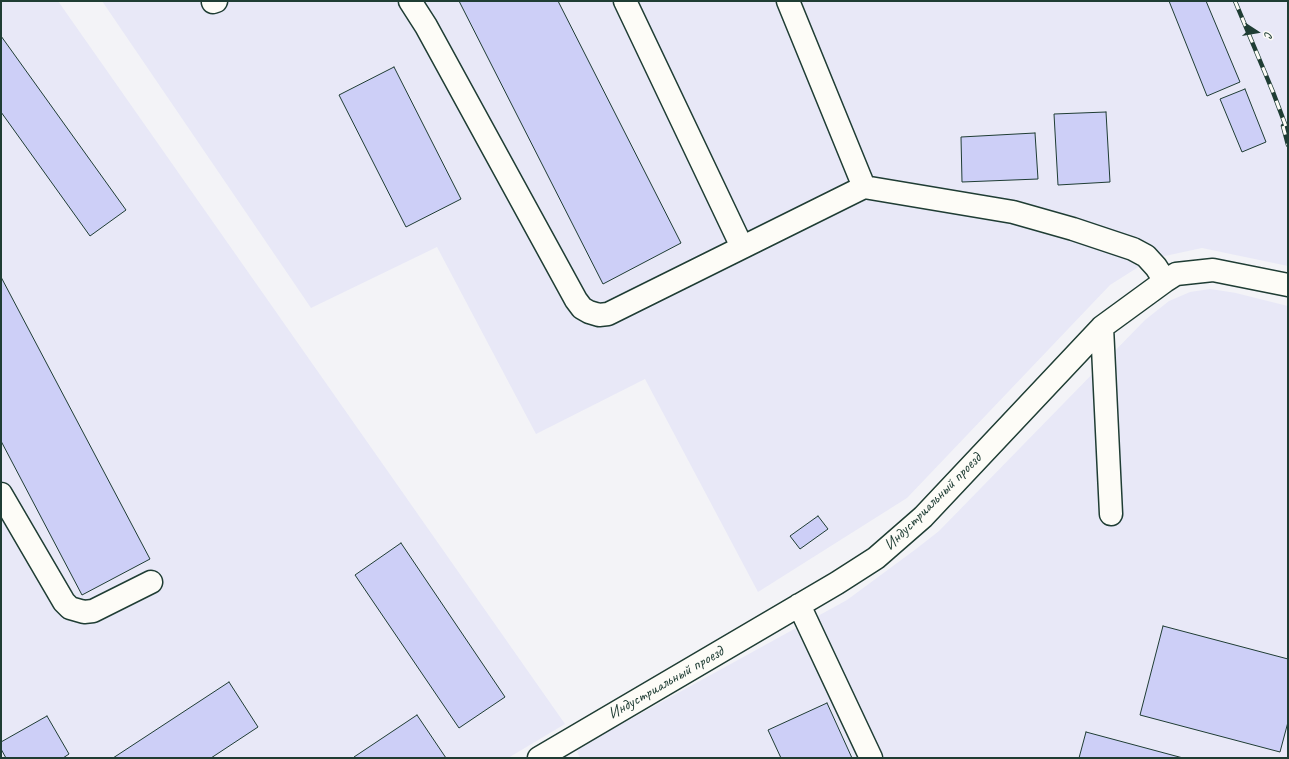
<!DOCTYPE html>
<meta charset="utf-8">
<style>
body{margin:0}
#map{position:relative;width:1289px;height:759px;overflow:hidden;background:#f3f3f7;font-family:Caveat,sans-serif}
canvas{display:block}
.frame{position:absolute;inset:0;border:2px solid #1f3d34;pointer-events:none}
.north{position:absolute;left:1237px;top:12px;width:40px;height:40px;-webkit-text-stroke:3px #fdfcf7;paint-order:stroke;rotate:102deg;font-size:11px;font-weight:700;line-height:16px;text-align:center;color:#1f3d34}
.north::after{content:'';display:block;margin:auto;width:14px;height:18px;background:#1f3d34;clip-path:polygon(50% 0,100% 100%,50% 72%,0 100%)}
</style>
<div id="map">
<canvas width="1289" height="759"></canvas>
<div class="frame"></div>
<div class="north">С</div>
</div>
<script>
const c = document.querySelector('canvas').getContext('2d');
c.lineJoin = 'round';
function paint(path, color) { c.fillStyle = color; c.fill(path, 'evenodd'); }
const shape = rows => new Path2D(rows.map(r => 'M' + r).join(''));
function strokePath(path, color, width, dash) { c.strokeStyle = color; c.lineWidth = width; c.lineCap = dash ? 'butt' : 'round'; c.setLineDash(dash || []); c.stroke(path); }
function write(font, color, halo, rows, align = 'center') {
  c.font = font + ' Caveat,sans-serif'; c.lineWidth = 3; c.setLineDash([]); c.textBaseline = 'middle'; c.strokeStyle = halo; c.fillStyle = color; for (const [text, x, y, turn = 0] of rows) {
    c.save(); c.translate(x, y); c.rotate((+turn || 0) * Math.PI / 180); c.textAlign = isNaN(turn) ? turn : align; if (halo) c.strokeText(text, 0, 0); c.fillText(text, 0, 0); c.restore();
  }
}
paint(shape([
 [1,1,58,1,565,724,508,758,1,758],
 [102,1,1288,1,1288,266,1202,248,1151,259,1110,285,907,498,758,592,645,379,536,434,437,247,311,308],
 [1210,289,1236,293,1288,306,1288,758,580,758,576,749,847,600,916,549,939,531,1145,320,1169,301,1190,292]
]), '#e8e8f7');
const building = shape([
 [459,1,558,1,681,243,603,284,459,1],
 [1169,1,1206,1,1240,82,1207,96,1169,1],
 [1,36,126,210,90,236,1,112,1,36],
 [394,67,461,199,406,227,339,95,394,67],
 [1245,89,1266,142,1242,152,1220,99,1245,89],
 [1106,112,1110,182,1058,185,1054,114,1106,112],
 [1035,133,1038,179,962,182,961,137,1035,133],
 [1,277,150,559,82,595,1,441,1,277],
 [818,516,828,529,800,549,790,536,818,516],
 [401,543,505,697,459,728,355,575,401,543],
 [1163,626,1288,659,1288,722,1280,752,1140,715,1163,626],
 [229,682,258,727,211,758,113,758,229,682],
 [827,703,852,758,781,758,768,730,827,703],
 [417,715,446,758,355,758,354,757,417,715],
 [47,716,69,754,63,758,6,758,1,749,1,742,47,716],
 [1086,732,1183,758,1079,758,1086,732]
]);
paint(building, '#cdcff7');
strokePath(building, '#1f3d34', 1);
const minor = shape([
 [410,1,426,26,576,300,582,308,589,312,599,315,608,314,864,187,1013,212,1073,229,1133,249,1146,256,1156,267,1165,281],
 [625,1,742,247],
 [788,1,864,187],
 [213,2,216,1],
 [1102,327,1111,514],
 [1,494,64,602,70,608,84,612,93,611,151,582],
 [799,605,871,758],
 [539,758,837,583,876,558,923,517,1102,327,1165,281,1176,274,1213,270,1288,285]
]);
strokePath(minor, '#1f3d34', 25);
strokePath(minor, '#fdfcf7', 22);
const rail = shape([
 [1235,1,1273,92,1288,132],
 [1283,126,1288,145]
]);
strokePath(rail, '#1f3d34', 4.5);
strokePath(rail, '#fdfcf7', 3, [9]);
write('16px', '#1f3d34', '#fdfcf7', [
 ["Индустриальный проезд",933,502,-45],
 ["Индустриальный проезд",666,683,-30]
]);
</script>
